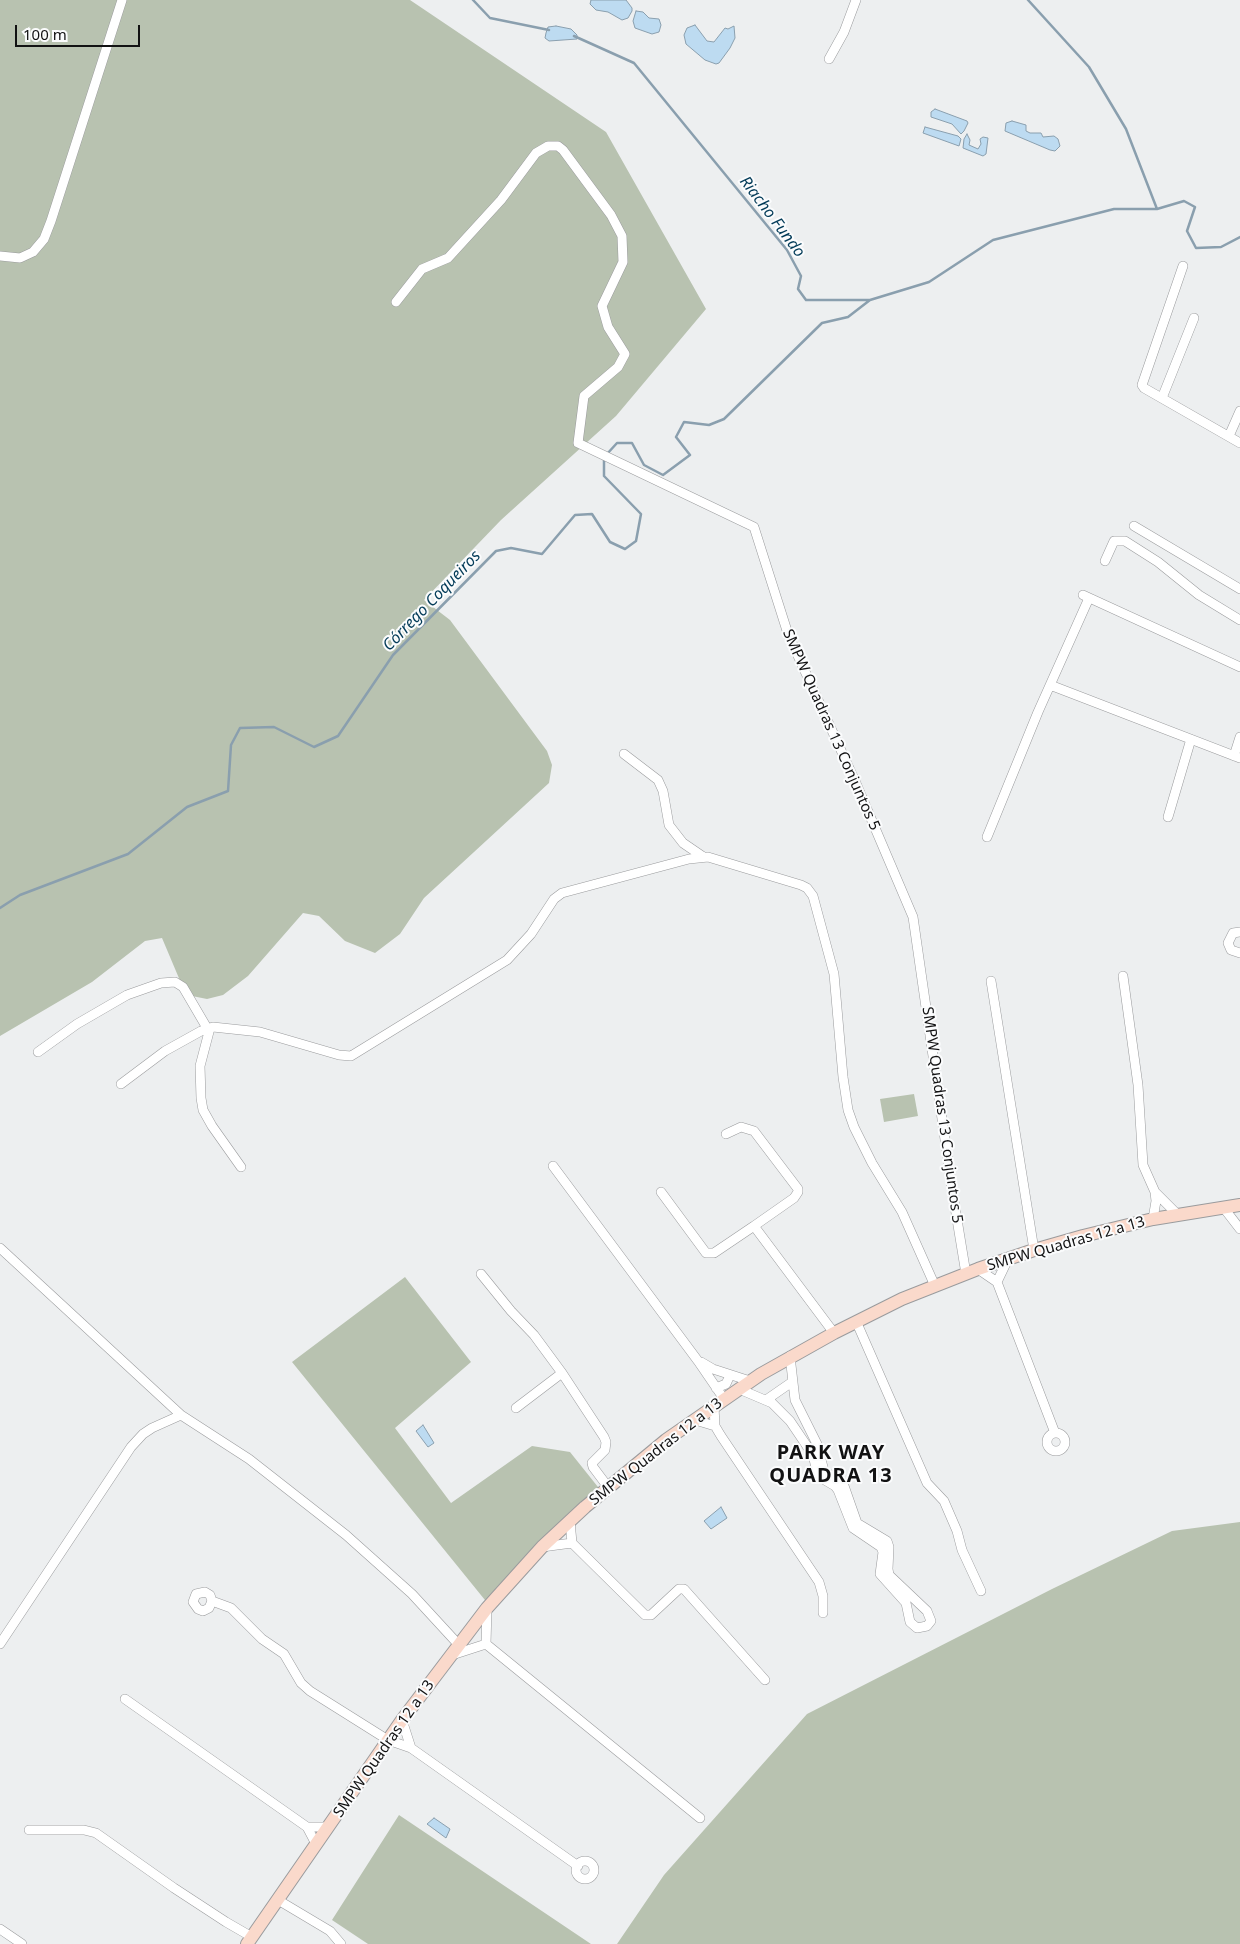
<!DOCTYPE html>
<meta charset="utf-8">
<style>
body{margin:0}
#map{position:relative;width:1240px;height:1944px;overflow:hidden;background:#edeff0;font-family:"Noto Sans",sans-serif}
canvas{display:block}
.scale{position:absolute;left:15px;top:25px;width:125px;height:22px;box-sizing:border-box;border:2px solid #121213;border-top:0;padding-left:6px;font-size:15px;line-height:18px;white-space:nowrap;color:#121213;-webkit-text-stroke:4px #fbfcfd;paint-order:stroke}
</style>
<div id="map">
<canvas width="1240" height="1944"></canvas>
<div class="scale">100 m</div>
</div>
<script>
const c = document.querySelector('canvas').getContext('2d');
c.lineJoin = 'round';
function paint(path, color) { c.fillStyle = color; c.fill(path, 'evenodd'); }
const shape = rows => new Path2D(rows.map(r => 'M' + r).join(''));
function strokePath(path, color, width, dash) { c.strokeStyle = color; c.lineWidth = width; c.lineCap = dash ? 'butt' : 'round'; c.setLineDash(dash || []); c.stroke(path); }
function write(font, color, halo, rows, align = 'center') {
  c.font = font + ' "Noto Sans",sans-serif'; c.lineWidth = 4; c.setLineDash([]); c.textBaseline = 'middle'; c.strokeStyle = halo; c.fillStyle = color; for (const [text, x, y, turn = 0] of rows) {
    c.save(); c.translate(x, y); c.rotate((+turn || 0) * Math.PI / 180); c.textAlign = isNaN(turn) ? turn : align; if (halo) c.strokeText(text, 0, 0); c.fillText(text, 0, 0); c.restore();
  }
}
paint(shape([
 [0,0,410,0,606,132,706,309,616,416,501,520,424,600,450,620,547,751,552,765,549,783,424,898,400,934,375,953,345,941,319,916,303,913,248,976,223,995,207,999,192,996,181,983,162,938,145,941,92,982,0,1036],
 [914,1094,918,1116,884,1122,880,1099],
 [405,1277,471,1362,395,1428,451,1503,532,1446,570,1452,602,1492,489,1605,292,1362],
 [1240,1522,1240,1944,617,1944,664,1875,807,1714,1052,1589,1172,1531],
 [399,1815,591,1944,368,1944,332,1920]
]), '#b8c2b0');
const water = shape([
 [591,0,626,0,632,8,632,11,628,18,622,20,608,12,596,10,590,4,591,0],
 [636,11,643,12,649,18,659,19,661,25,659,32,652,34,635,28,633,21,636,11],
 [695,25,707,41,714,42,725,28,728,29,734,26,735,38,730,48,719,63,716,64,705,60,686,44,684,35,687,28,695,25],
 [556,26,571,29,577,35,577,39,549,41,545,38,546,33,548,27,556,26],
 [935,109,967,121,968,123,964,131,961,134,952,124,931,117,931,112,935,109],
 [1012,121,1026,125,1026,131,1030,133,1041,133,1043,137,1054,136,1058,139,1060,146,1055,151,1050,150,1005,131,1006,123,1012,121],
 [925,127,958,136,961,139,959,146,923,133,925,127],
 [967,134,970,140,969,145,978,149,981,144,980,139,983,137,988,138,986,154,983,156,963,148,964,139,967,134],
 [423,1425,434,1443,428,1447,416,1431,423,1425],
 [721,1507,727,1518,711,1529,704,1521,721,1507],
 [434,1818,450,1829,446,1838,427,1824,434,1818]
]);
paint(water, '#bddbf1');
strokePath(water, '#8a9fae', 1);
strokePath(shape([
 [473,0,490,18,549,30],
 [1028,0,1089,67,1126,129,1157,209],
 [574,36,634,63,787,250,801,276,798,289,806,300,870,300,929,282,993,240,1114,209,1157,209,1184,201,1195,207,1187,231,1196,248,1221,247,1240,237],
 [607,454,617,443,632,443,644,465,663,475,690,455,676,437,684,422,709,425,724,419,822,323,848,317,870,300],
 [0,908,20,895,128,854,187,807,228,791,231,745,240,728,274,727,314,747,338,736,393,655,496,551,511,548,542,554,575,515,592,514,610,542,625,549,636,541,641,514,604,476,604,458]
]), '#8a9fae', 2.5);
const street = shape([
 [829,59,844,32,856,0],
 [0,256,20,258,33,252,44,239,51,221,122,0],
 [1183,266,1142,385,1144,388,1240,443],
 [396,302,422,269,448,258,501,200,536,153,548,146,558,146,563,150,611,215,622,236,623,262,602,306,608,327,625,354,618,367,584,396,578,443,754,527,788,634,855,781,913,917,953,1195,966,1274],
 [1162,398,1194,318],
 [1229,436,1240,411],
 [1134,526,1240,589],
 [1105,561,1114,541,1125,541,1158,562,1199,595,1240,620],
 [1083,595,1240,667],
 [1050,685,1240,758],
 [624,754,658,780,663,791,669,825,683,843,702,856],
 [1234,756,1240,737],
 [1168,817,1191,739],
 [987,837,1038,712,1089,598],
 [1240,932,1233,933,1228,943,1231,950,1240,953],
 [1123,976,1138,1085,1143,1165,1155,1192,1156,1201,1153,1219],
 [991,981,1034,1250],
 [210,1028,200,1066,201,1098,203,1110,212,1126,241,1167],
 [38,1052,77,1024,127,995,161,983,175,982,183,987,207,1028],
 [121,1084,165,1051,201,1031,213,1027,260,1032,339,1055,351,1056,507,960,531,934,554,899,562,893,689,859,708,857,801,885,807,888,813,896,834,974,843,1077,848,1110,854,1127,872,1163,902,1212,935,1286],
 [726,1134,741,1127,754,1131,798,1189,798,1192,794,1198,754,1226],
 [553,1166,698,1361,724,1399],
 [661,1192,706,1253,714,1253,754,1226,834,1333],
 [1155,1192,1178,1215],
 [1223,1207,1240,1229],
 [0,1248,181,1415],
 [978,1269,997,1282,1055,1433],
 [481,1274,511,1311,534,1335,562,1373,604,1437,606,1442,605,1450,592,1463,593,1467,608,1487],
 [997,1282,1008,1259],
 [856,1321,927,1483,944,1501,957,1531,962,1550,981,1591],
 [701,1362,713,1369,750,1381],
 [716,1388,726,1384,730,1375],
 [739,1389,772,1403,790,1421,813,1455,818,1476,835,1486,838,1490,853,1528,881,1547,883,1552,880,1574,906,1603,910,1622,917,1628,927,1626,931,1621,927,1611,889,1575,888,1569,889,1547,887,1541,857,1523,843,1483,824,1471,817,1444,795,1400,790,1356],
 [766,1400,792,1382],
 [714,1406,715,1426,721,1436,819,1582,823,1596,823,1613],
 [516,1408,562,1373],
 [695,1420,715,1426],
 '1047 1442a9 9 0 1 1 18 0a9 9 0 1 1-18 0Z',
 [570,1521,572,1543,645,1615,651,1615,679,1589,684,1589,765,1680],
 [542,1547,572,1543],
 [212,1601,209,1608,203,1611,198,1609,193,1602,196,1594,205,1592,210,1595,212,1601,231,1608,262,1639,284,1654,301,1683,310,1691,388,1740,411,1748,578,1866],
 [0,1644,131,1447,143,1434,152,1428,181,1415,249,1459,346,1535,412,1594,458,1644],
 [486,1644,700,1818],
 [486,1644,487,1608],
 [452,1655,486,1644],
 [125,1699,307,1827,316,1844],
 [402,1720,411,1748],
 [307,1827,328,1827],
 [29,1830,84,1830,96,1833,174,1888,226,1922,252,1937],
 '576 1870a9 9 0 1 1 18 0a9 9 0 1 1-18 0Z',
 [278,1900,330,1931,341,1944],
 [0,1929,22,1944]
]);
const secondary = shape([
 [247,1944,402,1720,487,1608,542,1547,585,1507,666,1440,761,1374,834,1333,902,1299,978,1269,1034,1250,1083,1236,1153,1219,1240,1205]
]);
strokePath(street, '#9a9b9d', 10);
strokePath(secondary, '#9a9b9d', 14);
strokePath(street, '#fff', 9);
strokePath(secondary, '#fad9cb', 12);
write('15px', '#121213', '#fbfcfd', [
 ["SMPW Quadras 13 Conjuntos 5",831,730,66],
 ["SMPW Quadras 13 Conjuntos 5",942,1115,82],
 ["SMPW Quadras 12 a 13",1066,1244,-16],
 ["SMPW Quadras 12 a 13",656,1452,-38],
 ["SMPW Quadras 12 a 13",384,1749,-55]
]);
write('italic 16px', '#033b58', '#fbfcfd', [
 ["Riacho Fundo",772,217,53],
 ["Córrego Coqueiros",432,601,-46]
]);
c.letterSpacing = '1px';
write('bold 20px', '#121213', '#fbfcfd', [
 ["PARK WAY",831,1453],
 ["QUADRA 13",831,1476]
]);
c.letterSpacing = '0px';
</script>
